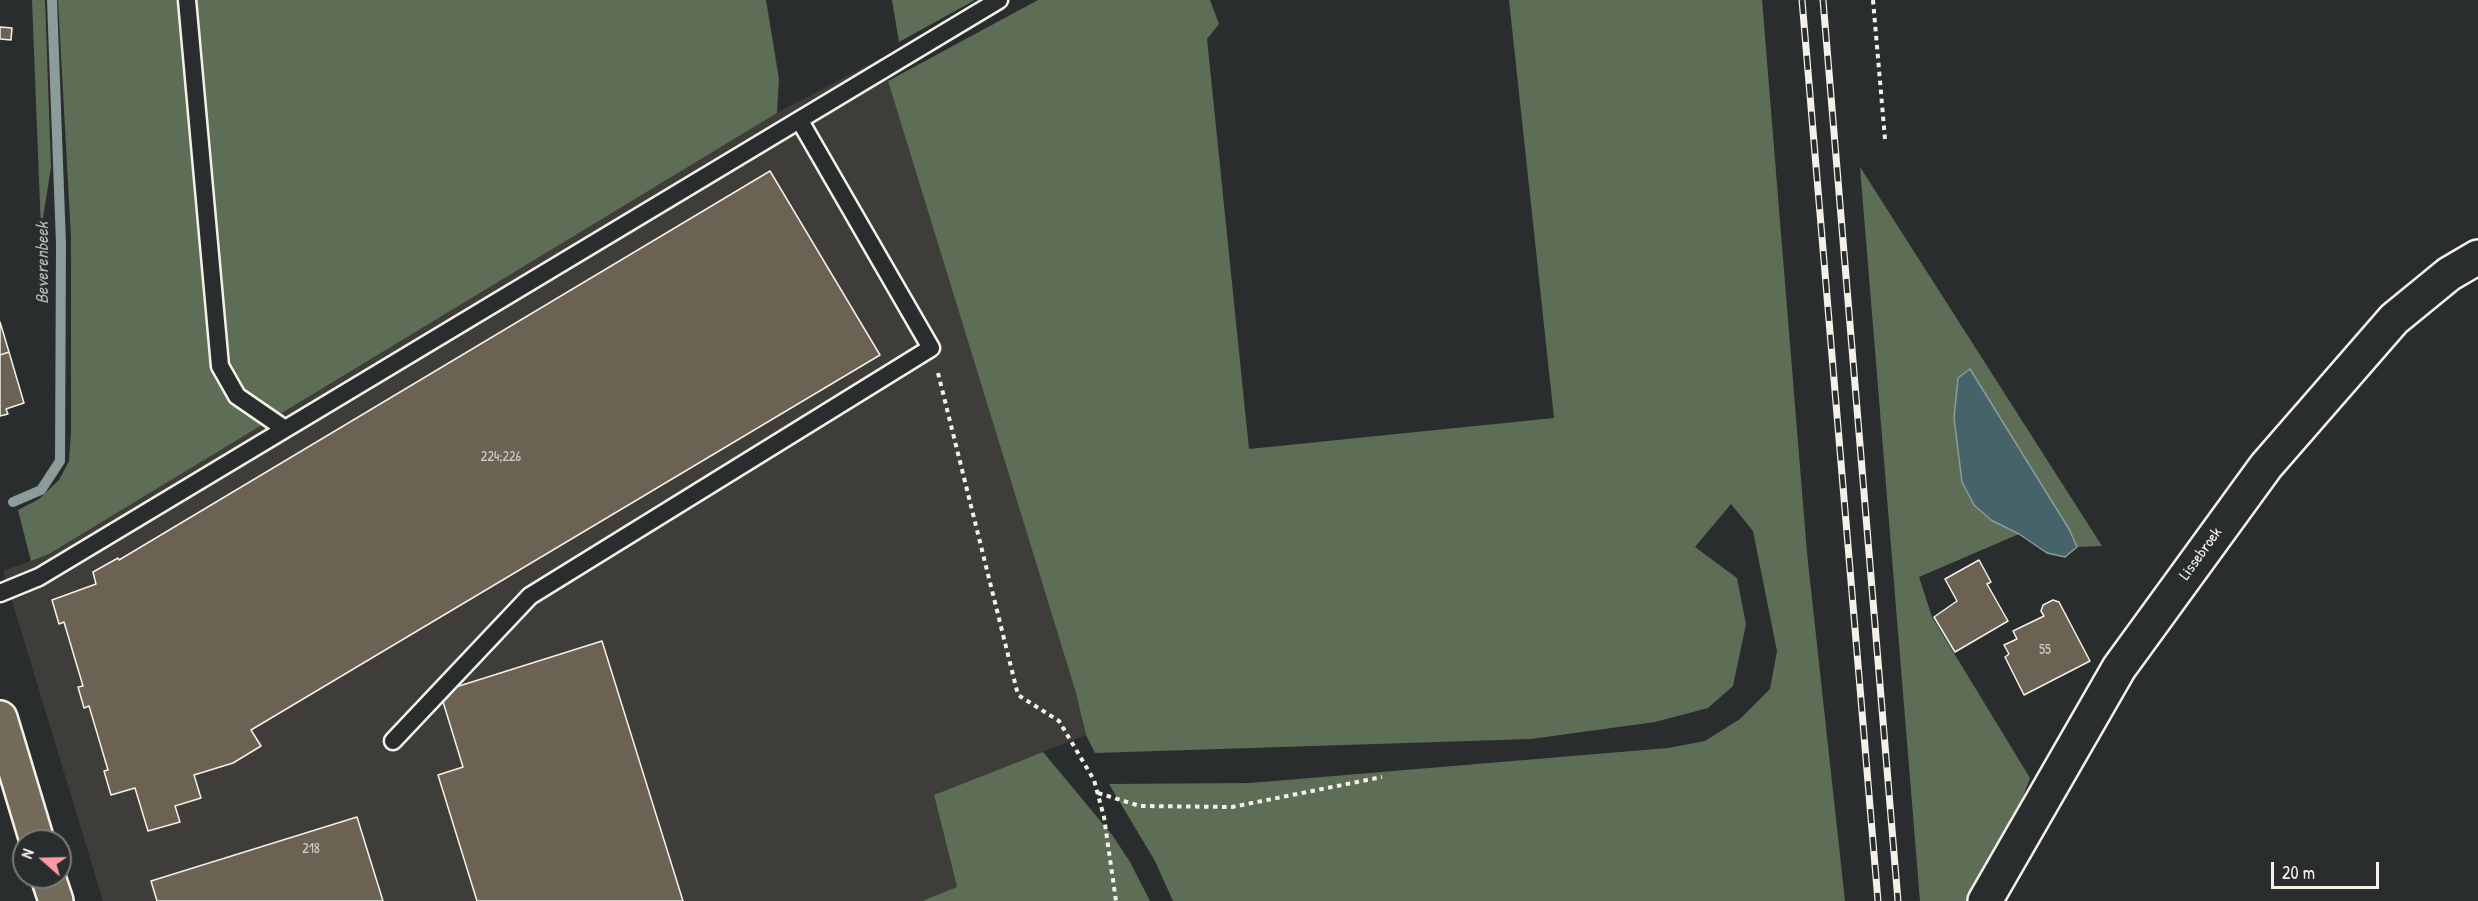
<!DOCTYPE html>
<style>
body{margin:0}
#map{position:relative;width:2478px;height:901px;overflow:hidden;background:#2a2d2e;font-family:"Patrick Hand",sans-serif}
canvas{display:block}
.north{position:absolute;left:12px;top:829px;width:60px;height:60px;box-sizing:border-box;background:#2a2d2e;border:2px solid #7b7b78;border-radius:50%;rotate:290deg;font-size:16px;font-weight:700;line-height:24px;text-align:center;color:#f4f1e8}
.north::after{content:'';display:block;margin:auto;width:21px;height:27px;background:#ff9aa2;clip-path:polygon(50% 0,100% 100%,50% 72%,0 100%)}
.scale{position:absolute;left:2271px;top:862px;width:108px;height:27px;box-sizing:border-box;border:3px solid #f4f1e8;border-top:0;padding-left:8px;font-size:18px;line-height:21px;white-space:nowrap;color:#f4f1e8;-webkit-text-stroke:4px #2a2d2e;paint-order:stroke}
</style>
<div id="map">
<canvas width="2478" height="901"></canvas>
<div class="north">N</div>
<div class="scale">20 m</div>
</div>
<script>
const c = document.querySelector('canvas').getContext('2d');
c.lineJoin = 'round';
function paint(path, color) { c.fillStyle = color; c.fill(path, 'evenodd'); }
const shape = rows => new Path2D(rows.map(r => 'M' + r).join(''));
function strokePath(path, color, width, dash) { c.strokeStyle = color; c.lineWidth = width; c.lineCap = dash ? 'butt' : 'round'; c.setLineDash(dash || []); c.stroke(path); }
function write(font, color, halo, rows, align = 'center') {
  c.font = font + ' "Patrick Hand",sans-serif'; c.lineWidth = 6; c.setLineDash([]); c.textBaseline = 'middle'; c.strokeStyle = halo; c.fillStyle = color; for (const [text, x, y, turn = 0] of rows) {
    c.save(); c.translate(x, y); c.rotate((+turn || 0) * Math.PI / 180); c.textAlign = isNaN(turn) ? turn : align; if (halo) c.strokeText(text, 0, 0); c.fillText(text, 0, 0); c.restore();
  }
}
paint(shape([
 [881,58,1076,693,1086,735,934,795,957,888,922,901,103,901,3,571,49,554,777,113]
]), '#3e3d39');
paint(shape([
 [32,0,45,0,51,167,41,231],
 [58,0,766,0,779,79,777,113,49,554,31,561,18,510,39,499,59,480,69,461,71,432,71,237],
 [892,0,975,0,899,42],
 [1038,0,1210,0,1219,24,1207,39,1249,449,1554,418,1509,0,1762,0,1807,553,1845,901,1173,901,1155,861,1109,784,1250,783,1668,748,1705,741,1740,719,1770,689,1777,651,1753,531,1731,504,1695,547,1737,578,1746,624,1733,686,1708,708,1655,722,1531,739,1095,753,1086,735,1076,693,888,81],
 [1860,167,2102,546,2077,547,2069,529,1971,370,1958,378,1962,482,1974,505,1991,520,2019,534,1919,577,1932,617,2030,778,2021,802,1968,901,1920,901],
 [1043,752,1113,836,1130,862,1150,901,922,901,957,887,934,795]
]), '#5e6d55');
const water = shape([
 [1970,369,2069,529,2077,547,2065,557,2047,553,2019,534,1991,520,1974,505,1962,482,1954,418,1958,378,1970,369]
]);
paint(water, '#456368');
strokePath(water, '#8b9c9b', 1.5);
strokePath(shape([
 [13,502,41,490,60,461,61,244,52,0]
]), '#8b9c9b', 10);
const building = shape([
 [0,27,12,28,11,40,0,39,0,27],
 [770,171,880,355,251,730,261,746,233,763,194,775,201,798,175,806,180,822,148,831,135,788,111,795,104,771,108,770,89,706,84,708,78,687,83,686,64,622,59,624,52,600,96,584,93,572,118,558,119,560,770,171],
 [0,322,9,352,0,355,0,322],
 [9,352,24,403,6,409,8,414,0,416,0,355,9,352],
 [1979,560,1991,582,1987,584,2008,621,1955,652,1934,617,1957,601,1945,579,1979,560],
 [2053,600,2059,602,2090,661,2024,695,2005,657,2009,654,2004,645,2017,639,2013,631,2044,616,2041,611,2043,605,2053,600],
 [602,641,683,901,477,901,438,775,463,767,440,692,602,641],
 [357,817,383,901,157,901,151,881,357,817]
]);
paint(building, '#6c6253');
strokePath(building, '#f4f1e8', 1.5);
const service = shape([
 [187,0,220,366,237,396,285,429],
 [0,593,39,577,999,0],
 [393,741,530,596,931,348,800,121]
]);
const minor = shape([
 [1985,901,2119,668,2266,466,2394,319,2449,274,2478,257]
]);
const primary = shape([
 [0,718,37,841],
 [48,877,56,901]
]);
strokePath(service, '#f4f1e8', 21);
strokePath(minor, '#f4f1e8', 38);
strokePath(primary, '#f4f1e8', 38);
strokePath(shape([
 [1873,0,1885,139],
 [938,373,1018,695,1059,721,1094,780,1104,817,1116,901],
 [1098,793,1140,806,1232,807,1382,777]
]), '#f4f1e8', 4, [4.5, 4.5]);
strokePath(service, '#2a2d2e', 16);
strokePath(minor, '#2a2d2e', 33);
strokePath(primary, '#746a5a', 33);
const rail = shape([
 [1802,0,1878,901],
 [1823,0,1898,901]
]);
strokePath(rail, '#f4f1e8', 7);
strokePath(rail, '#2a2d2e', 4.5, [14]);
write('14px', '#d2cdc3', null, [
 ["224;226",501,457],
 ["55",2045,650],
 ["218",311,849]
]);
write('16px', '#f4f1e8', '#2a2d2e', [
 ["Lissebroek",2201,554,-54]
]);
write('italic 18px', '#aeb8b5', '#2a2d2e', [
 ["Beverenbeek",43,263,-90]
]);
</script>
